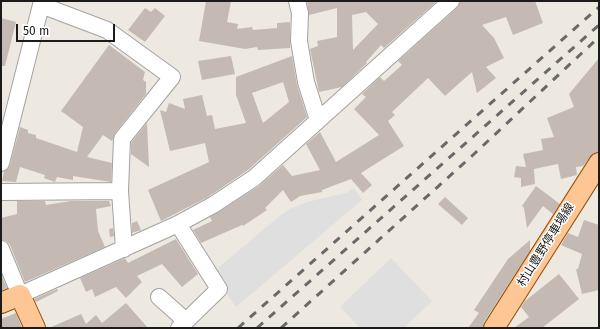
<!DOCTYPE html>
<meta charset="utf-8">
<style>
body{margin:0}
#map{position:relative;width:600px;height:329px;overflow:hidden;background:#ede8e0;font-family:"Fira Sans",sans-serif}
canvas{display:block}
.frame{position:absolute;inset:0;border:2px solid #1b1b1b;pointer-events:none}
.scale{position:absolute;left:16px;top:24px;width:99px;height:18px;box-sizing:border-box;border:2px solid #1b1b1b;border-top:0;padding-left:5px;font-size:12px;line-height:14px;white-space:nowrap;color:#1b1b1b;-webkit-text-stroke:3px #fff;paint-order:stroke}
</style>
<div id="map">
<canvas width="600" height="329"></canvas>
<div class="frame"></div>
<div class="scale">50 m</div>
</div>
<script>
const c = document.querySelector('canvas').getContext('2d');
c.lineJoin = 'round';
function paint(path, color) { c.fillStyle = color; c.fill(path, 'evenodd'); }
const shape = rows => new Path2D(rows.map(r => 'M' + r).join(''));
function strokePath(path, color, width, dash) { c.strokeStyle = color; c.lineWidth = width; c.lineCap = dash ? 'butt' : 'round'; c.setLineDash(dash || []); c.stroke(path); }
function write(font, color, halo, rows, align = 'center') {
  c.font = font + ' "Fira Sans","Noto Sans JP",sans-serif'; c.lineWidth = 3; c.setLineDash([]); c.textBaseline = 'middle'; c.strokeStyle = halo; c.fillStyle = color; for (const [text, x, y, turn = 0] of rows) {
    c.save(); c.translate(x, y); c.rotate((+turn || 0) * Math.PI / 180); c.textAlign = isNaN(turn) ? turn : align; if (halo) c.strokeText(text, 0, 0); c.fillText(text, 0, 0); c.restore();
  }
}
paint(shape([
 [354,188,362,200,236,307,212,273,282,214,292,208,307,202,346,193],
 [391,258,432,301,404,328,360,328,340,307]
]), '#dfdfdf');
paint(shape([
 [206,1,231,1,227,22,238,24,237,29,252,27,253,30,277,28,277,23,290,22,290,48,258,50,257,47,245,49,199,41],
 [307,1,437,1,384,48,381,45,366,62,367,63,342,87,319,92,310,49,318,46,317,41,337,37,337,8,309,15],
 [366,12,378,24,353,50,352,15],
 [460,1,535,1,543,23,513,35,506,17,482,25,494,38,504,58,486,67,496,78,477,93,472,72,445,96,428,78,392,112,395,115,388,121,404,146,361,173,372,185,363,193,351,179,322,190,322,192,300,196,291,202,283,190,265,208,267,210,243,226,242,225,201,243,193,230,212,221,210,217,259,186,283,165,292,176,320,170,306,144,320,132,336,162,379,135,354,109,366,97,362,94,380,77,384,81,402,65,398,61,457,8],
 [145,8,151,12,155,8,165,16,145,42,128,30],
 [1,18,16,22,5,66,1,66],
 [109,45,145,72,143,80,146,82,146,94,115,133,112,141,103,135,87,157,112,163,111,182,73,176,73,180,57,177,55,182,44,178,45,175,20,167,16,182,2,181,4,172,10,165,20,127,28,130,28,133,36,135,36,138,77,152,83,127,61,111],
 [231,56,235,74,202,80,198,61],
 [292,56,297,85,307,117,248,170,208,197,161,221,148,190,209,162,205,143,170,151,160,110,166,112,169,103,185,109,183,99,202,95,207,116,212,115,215,129,246,123,236,95,236,77],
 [283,82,289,102,263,123,252,93],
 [599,58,599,152,590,157,583,166,576,167,577,175,561,179,558,164,534,169,535,184,521,187,521,178,514,177,516,166,526,167,523,154,543,150,541,139,554,137,547,118,574,107,569,94],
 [147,123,149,167,131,154,131,143],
 [536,186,560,204,553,214,543,206,527,228,524,208,522,206],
 [445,197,468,218,462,225,438,204],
 [17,201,45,201,46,205,71,201,109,201,111,206,96,209,98,231,105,247,25,282,10,245,6,241,1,240,1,218,17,214],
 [584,220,599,225,599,290,582,294,576,269,578,269,582,254,561,245,568,233,578,237],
 [137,221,141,230,132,233,132,223],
 [113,228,114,236,110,237,109,229],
 [176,239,198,274,182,287,162,264,137,276,142,282,126,298,116,287,95,297,92,289,86,292,80,278,125,258,128,263],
 [530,240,530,251,484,322,483,328,468,328,479,313,474,310,508,259],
 [1,274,7,288,1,291],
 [559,274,579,299,542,328,514,328,529,317,521,307,525,301],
 [57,289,58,291,36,302,34,299],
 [126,303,148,328,49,328,81,314,86,324,96,315,102,323],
 [16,313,22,328,1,328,1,319]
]), '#c5b9b4');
const minor = shape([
 [297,1,300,13,299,41,306,82,318,120],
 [41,5,107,30,172,77,122,139,120,191],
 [1,163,42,1],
 [1,192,120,191,124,249],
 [178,224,219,289,179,328],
 [1,249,20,295,178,224,213,205,254,178,451,1],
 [159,297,186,321]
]);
const major = shape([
 [1,303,20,295,35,328],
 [494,328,599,163]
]);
strokePath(minor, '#a2a2a2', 18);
strokePath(major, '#935100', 22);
strokePath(minor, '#fff', 16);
strokePath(major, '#fec595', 20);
strokePath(shape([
 [238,328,599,7],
 [257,328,599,25],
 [281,328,473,155,599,37]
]), '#696969', 3, [8, 8]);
write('12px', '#1b1b1b', '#fff', [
 ["村山豊野停車場線",546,245,-58]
]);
</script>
